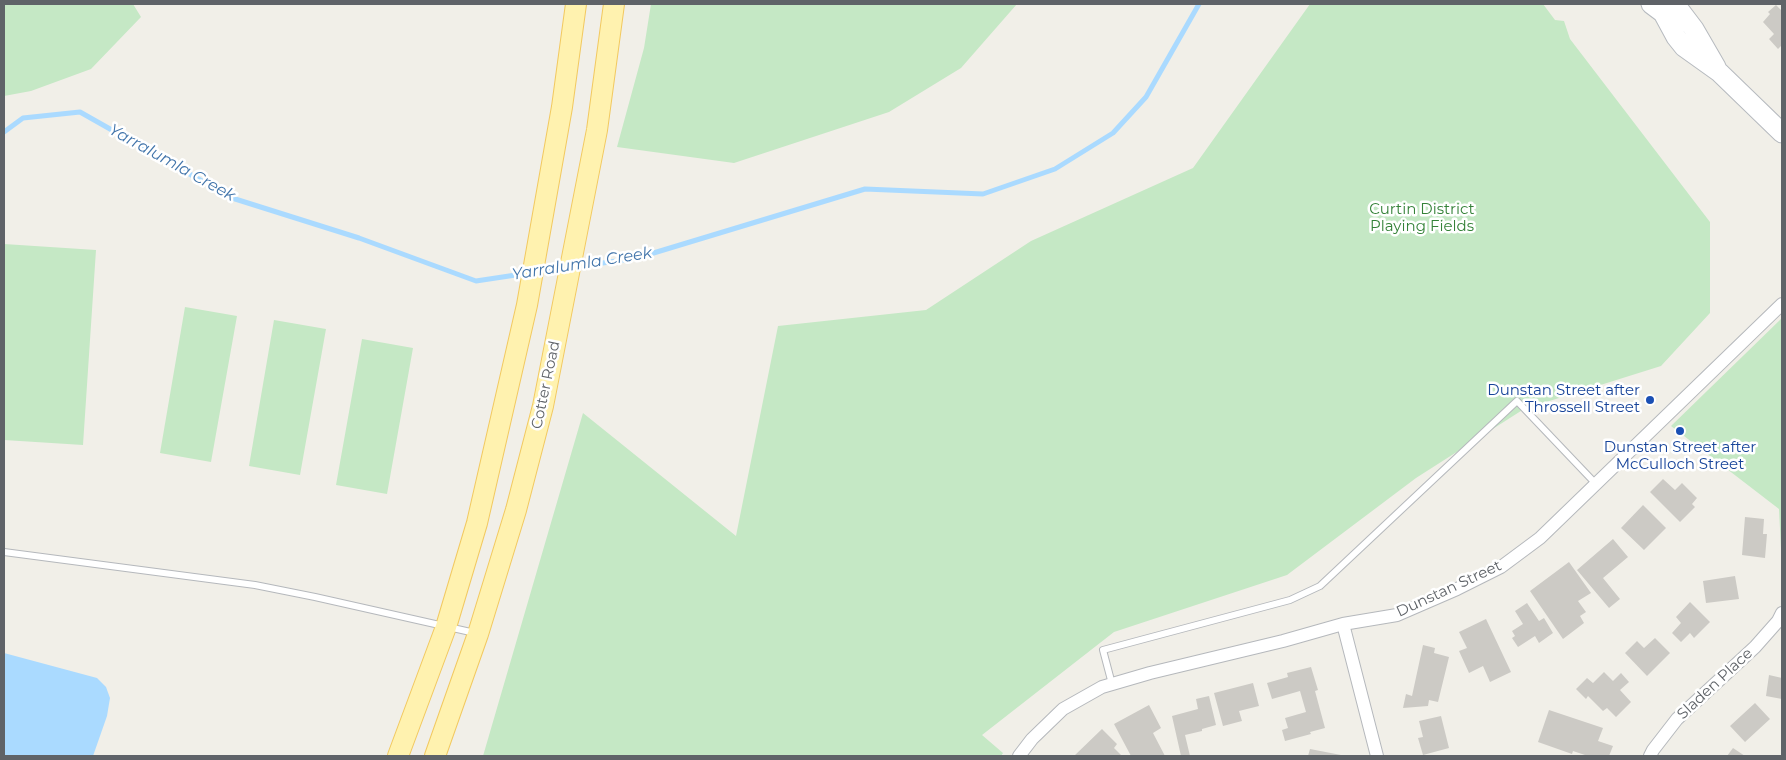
<!DOCTYPE html>
<style>
body{margin:0}
#map{position:relative;width:1786px;height:760px;overflow:hidden;background:#f1efe8;font-family:Montserrat,sans-serif}
canvas{display:block}
.frame{position:absolute;inset:0;border:5px solid #5f6368;pointer-events:none}
</style>
<div id="map">
<canvas width="1786" height="760"></canvas>
<div class="frame"></div>
</div>
<script>
const c = document.querySelector('canvas').getContext('2d');
c.lineJoin = 'round';
function paint(path, color) { c.fillStyle = color; c.fill(path, 'evenodd'); }
const shape = rows => new Path2D(rows.map(r => 'M' + r).join(''));
function strokePath(path, color, width, dash) { c.strokeStyle = color; c.lineWidth = width; c.lineCap = dash ? 'butt' : 'round'; c.setLineDash(dash || []); c.stroke(path); }
function write(font, color, halo, rows, align = 'center') {
  c.font = font + ' Montserrat,sans-serif'; c.lineWidth = 5; c.setLineDash([]); c.textBaseline = 'middle'; c.strokeStyle = halo; c.fillStyle = color; for (const [text, x, y, turn = 0] of rows) {
    c.save(); c.translate(x, y); c.rotate((+turn || 0) * Math.PI / 180); c.textAlign = isNaN(turn) ? turn : align; if (halo) c.strokeText(text, 0, 0); c.fillText(text, 0, 0); c.restore();
  }
}
paint(shape([
 [4,4,133,4,141,17,91,69,31,91,4,96],
 [651,4,1017,4,961,68,889,112,734,163,617,147,644,48],
 [1310,4,1543,4,1555,20,1564,21,1570,39,1710,222,1710,313,1661,366,1524,409,1416,478,1287,575,1114,632,982,735,1003,753,1001,756,821,756,814,755,803,756,483,756,583,413,736,536,778,326,926,310,1031,241,1193,168],
 [4,244,96,250,83,445,4,440],
 [185,307,237,316,211,462,160,453],
 [1782,318,1782,569,1779,509,1671,426],
 [274,320,326,329,300,475,249,466],
 [362,339,413,348,387,494,336,485]
]), '#c5e8c5');
paint(shape([
 [4,653,97,678,106,687,110,698,107,716,93,756,4,756]
]), '#aadaff');
strokePath(shape([
 [4,132,23,118,80,112,232,198,359,238,476,281,529,273],
 [575,267,637,258,865,189,983,194,1055,169,1113,133,1146,97,1199,4],
 [537,272,566,268]
]), '#aadaff', 5);
paint(shape([
 [1776,5,1782,11,1782,45,1778,49,1769,39,1774,34,1763,22,1770,14,1768,12],
 [1663,479,1675,490,1682,483,1697,498,1692,504,1695,507,1680,522,1650,492],
 [1643,505,1666,528,1644,550,1621,528],
 [1745,517,1764,519,1763,534,1767,534,1765,558,1742,555],
 [1613,539,1628,557,1603,578,1620,599,1609,608,1577,570],
 [1569,562,1591,593,1578,601,1586,612,1580,616,1584,623,1563,639,1530,591],
 [1735,576,1739,599,1706,603,1703,581],
 [1690,602,1710,622,1694,638,1690,633,1681,642,1672,633,1681,623,1676,617],
 [1527,603,1539,621,1544,618,1553,633,1539,643,1535,636,1518,647,1512,638,1515,636,1512,631,1523,624,1515,611],
 [1486,619,1511,672,1490,682,1483,666,1469,673,1459,651,1467,648,1459,632],
 [1655,638,1670,653,1647,676,1625,653,1637,641,1644,648],
 [1423,645,1435,648,1434,653,1449,657,1438,702,1429,700,1428,706,1403,708,1406,694,1412,696],
 [1311,667,1318,690,1315,691,1325,728,1310,732,1311,734,1285,741,1282,730,1288,728,1285,718,1306,712,1300,691,1272,699,1267,683,1288,677,1287,673],
 [1604,672,1613,681,1621,673,1629,682,1620,690,1631,702,1616,717,1607,708,1603,711,1588,696,1586,699,1576,689,1587,678,1593,683],
 [1769,675,1782,678,1782,699,1766,696],
 [1253,683,1259,706,1239,711,1242,721,1223,726,1214,693],
 [1209,696,1216,725,1202,729,1202,731,1185,735,1190,756,1181,756,1172,716,1198,709,1196,699],
 [1755,703,1770,719,1745,742,1730,726],
 [1149,705,1161,728,1153,733,1165,756,1131,756,1114,724],
 [1549,710,1603,728,1598,741,1613,746,1609,756,1584,756,1585,755,1573,751,1572,754,1538,742],
 [1441,716,1449,748,1423,755,1418,738,1423,737,1419,721],
 [1102,729,1117,744,1114,748,1122,756,1074,756],
 [1733,748,1745,756,1727,756],
 [1310,749,1341,755,1341,756,1308,756]
]), '#cccac5');
const lane = shape([
 [4,552,255,585,315,597,475,633],
 [1112,684,1103,650,1290,600,1320,586,1517,401,1596,484]
]);
const street = shape([
 [1343,624,1377,756],
 [1019,756,1032,739,1063,709,1102,687,1150,673,1283,641,1343,624,1397,615,1457,589,1501,567,1540,538,1782,304],
 [1650,756,1653,750,1677,719,1755,647,1778,621,1782,613]
]);
const secondary = shape([
 [1651,4,1663,13,1676,37,1684,47,1719,72,1782,133],
 [1675,4,1694,29,1716,67]
]);
const primary = shape([
 [398,756,446,627,477,523,527,305,562,107,576,4],
 [435,756,478,634,516,510,543,406,597,130,614,4]
]);
strokePath(lane, '#b5b8bc', 8);
strokePath(street, '#b5b8bc', 14);
strokePath(secondary, '#b6babf', 21);
strokePath(primary, '#f2c960', 22);
strokePath(lane, '#fff', 6);
strokePath(street, '#fff', 12);
strokePath(secondary, '#fff', 19);
strokePath(primary, '#fff2af', 20);
for (const [x, y, r, color] of [
 [1650,400,5,"#1a4fb4"],
 [1680,431,5,"#1a4fb4"]
]) { const dot = new Path2D(); dot.arc(x, y, r, 0, 2 * Math.PI); c.fillStyle = color; c.fill(dot); strokePath(dot, '#fff', 2); }
write('15px', '#348238', '#fff', [
 ["Curtin District",1422,210],
 ["Playing Fields",1422,227]
]);
write('15px', '#5f6368', '#fff', [
 ["Cotter Road",546,385,-78],
 ["Dunstan Street",1449,589,-25],
 ["Sladen Place",1715,684,-43]
]);
write('15px', '#164399', '#fff', [
 ["Dunstan Street after",1640,391],
 ["Throssell Street",1640,408],
 ["Dunstan Street after",1680,448,"center"],
 ["McCulloch Street",1680,465,"center"]
], 'right');
write('italic 16px', '#4174aa', '#fff', [
 ["Yarralumla Creek",172,163,29],
 ["Yarralumla Creek",582,264,-9]
]);
</script>
